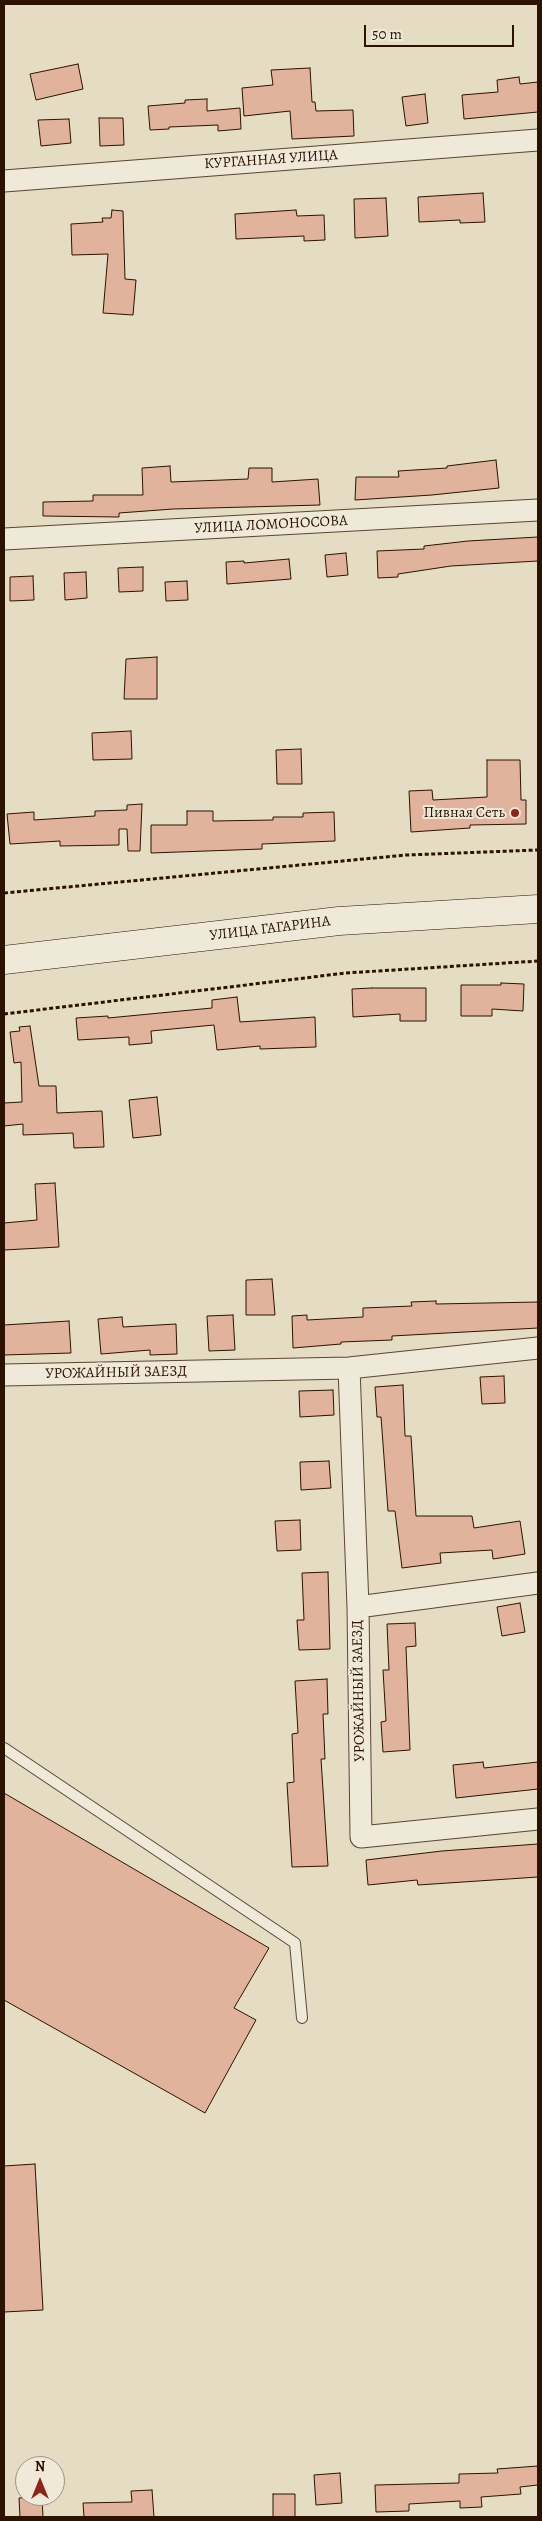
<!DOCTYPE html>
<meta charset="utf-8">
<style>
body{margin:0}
#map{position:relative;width:542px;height:2521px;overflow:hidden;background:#e5ddc3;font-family:Alegreya,serif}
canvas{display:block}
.frame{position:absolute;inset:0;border:5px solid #2c1200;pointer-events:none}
.north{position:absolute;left:15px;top:2456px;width:50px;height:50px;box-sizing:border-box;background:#eee9d8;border:1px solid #a09382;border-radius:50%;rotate:0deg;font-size:14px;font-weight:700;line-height:20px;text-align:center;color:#2c1200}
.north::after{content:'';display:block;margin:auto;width:18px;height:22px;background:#8f2418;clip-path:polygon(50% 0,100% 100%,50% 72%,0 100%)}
.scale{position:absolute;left:364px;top:25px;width:150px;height:22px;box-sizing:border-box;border:2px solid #2c1200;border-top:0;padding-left:6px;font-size:15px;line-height:18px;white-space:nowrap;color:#2c1200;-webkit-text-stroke:4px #eee9d8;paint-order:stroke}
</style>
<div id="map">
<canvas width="542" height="2521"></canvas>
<div class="frame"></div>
<div class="north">N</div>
<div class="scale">50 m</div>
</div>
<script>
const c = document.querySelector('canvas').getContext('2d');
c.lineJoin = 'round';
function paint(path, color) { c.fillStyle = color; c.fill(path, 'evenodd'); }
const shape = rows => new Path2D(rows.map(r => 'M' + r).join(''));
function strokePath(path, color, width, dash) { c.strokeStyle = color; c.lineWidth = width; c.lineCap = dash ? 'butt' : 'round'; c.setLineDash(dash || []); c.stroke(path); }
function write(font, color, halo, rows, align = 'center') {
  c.font = font + ' Alegreya,serif'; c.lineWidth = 4; c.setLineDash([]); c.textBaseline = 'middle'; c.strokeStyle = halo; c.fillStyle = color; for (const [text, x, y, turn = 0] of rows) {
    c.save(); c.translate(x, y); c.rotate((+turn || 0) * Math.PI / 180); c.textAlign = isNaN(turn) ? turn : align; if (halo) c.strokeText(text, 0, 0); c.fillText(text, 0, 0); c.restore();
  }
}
const building = shape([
 [78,64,83,89,36,100,30,74,78,64],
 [310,68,312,102,315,102,316,111,353,110,354,136,292,139,290,111,244,116,242,88,273,85,271,70,310,68],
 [519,77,520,84,538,82,538,112,464,119,462,95,498,92,497,80,519,77],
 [425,94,428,123,406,126,402,97,425,94],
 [207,99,207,111,240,108,241,129,218,131,218,125,169,127,169,129,150,130,148,106,185,103,185,100,207,99],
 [99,118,123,118,124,145,100,146,99,118],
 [69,119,71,143,41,146,38,120,69,119],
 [483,193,485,222,460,223,460,220,419,222,418,197,483,193],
 [386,198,388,236,355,238,354,199,386,198],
 [112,210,123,211,125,279,136,280,133,315,103,313,108,254,72,255,71,224,103,222,102,218,111,218,112,210],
 [296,210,297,216,324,215,325,240,304,241,304,236,236,239,235,214,296,210],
 [496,460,499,488,432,495,355,500,356,477,399,477,398,471,447,468,447,466,496,460],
 [170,466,171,482,248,479,249,468,272,468,272,482,318,479,320,505,173,509,119,513,119,517,43,516,43,502,93,501,93,495,143,495,142,468,170,466],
 [538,537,538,561,451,566,398,574,398,577,378,578,377,551,424,549,424,546,468,541,538,537],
 [346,553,348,575,327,577,325,555,346,553],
 [289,559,291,579,227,584,226,562,244,561,244,563,289,559],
 [143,567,143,591,119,592,118,568,143,567],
 [86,572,87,598,65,600,64,573,86,572],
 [33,576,34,600,10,601,10,577,33,576],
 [187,581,188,600,166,601,165,582,187,581],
 [157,657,157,699,124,699,126,659,157,657],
 [131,731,132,759,93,760,92,733,131,731],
 [301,749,302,784,277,784,276,750,301,749],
 [487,760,520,760,521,800,526,800,526,824,470,825,470,828,411,832,409,791,432,790,433,800,487,797,487,760],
 [142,804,140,851,128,851,127,829,119,829,119,845,60,846,60,841,10,844,7,814,34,812,34,820,95,816,95,811,127,810,127,805,142,804],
 [187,811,213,811,213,821,273,820,273,817,303,817,303,813,334,812,335,841,262,844,262,849,151,853,151,825,187,825,187,811],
 [501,983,524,984,523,1011,492,1009,492,1016,461,1016,461,985,501,985,501,983],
 [372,988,426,988,426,1021,400,1021,400,1014,353,1017,352,989,372,988],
 [237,997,240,1022,315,1017,316,1047,260,1049,260,1046,217,1050,214,1025,151,1031,152,1043,129,1045,129,1037,78,1040,76,1018,108,1016,108,1018,212,1008,212,1000,237,997],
 [30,1026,39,1086,56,1086,57,1113,102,1111,104,1147,74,1148,73,1133,23,1135,23,1124,4,1126,4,1103,22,1102,21,1062,14,1063,10,1032,20,1031,19,1027,30,1026],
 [157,1097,161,1135,133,1138,129,1100,157,1097],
 [55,1183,59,1247,4,1250,4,1223,37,1220,35,1184,55,1183],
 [272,1279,275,1315,246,1315,246,1280,272,1279],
 [436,1301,436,1304,538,1302,538,1328,392,1336,392,1340,341,1342,341,1344,293,1348,292,1316,307,1315,307,1320,363,1317,363,1308,412,1306,411,1302,436,1301],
 [233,1315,235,1350,209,1351,207,1316,233,1315],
 [122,1317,123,1327,176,1324,177,1354,150,1355,150,1350,101,1354,98,1319,122,1317],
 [69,1321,71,1353,4,1355,4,1325,69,1321],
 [504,1376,505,1403,482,1404,480,1377,504,1376],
 [403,1385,405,1436,411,1436,416,1516,472,1516,474,1528,520,1521,525,1554,493,1559,492,1550,440,1553,441,1563,402,1568,395,1511,388,1511,381,1417,377,1417,375,1387,403,1385],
 [333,1390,334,1415,300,1417,299,1391,333,1390],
 [329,1461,331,1488,301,1490,300,1462,329,1461],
 [300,1520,301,1550,277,1551,275,1521,300,1520],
 [328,1572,330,1649,299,1650,297,1620,304,1620,302,1573,328,1572],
 [520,1603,525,1632,502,1636,497,1607,520,1603],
 [415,1623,416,1646,406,1647,410,1750,383,1752,381,1722,386,1721,383,1670,389,1670,387,1624,415,1623],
 [327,1679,328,1714,323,1714,325,1759,321,1759,328,1866,292,1867,287,1783,294,1782,292,1734,298,1733,295,1681,327,1679],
 [483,1762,484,1768,538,1762,538,1789,456,1798,453,1765,483,1762],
 [4,1793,269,1948,234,2008,256,2020,205,2113,4,2000,4,1793],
 [538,1844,538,1877,418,1885,417,1880,368,1885,366,1860,442,1851,538,1844],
 [35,2164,43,2310,4,2312,4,2166,35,2164],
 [538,2466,538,2485,520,2487,521,2494,481,2497,482,2507,460,2508,460,2501,409,2504,409,2511,376,2512,375,2485,459,2483,459,2474,498,2473,497,2469,538,2466],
 [340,2473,342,2503,316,2505,314,2475,340,2473],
 [152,2490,154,2517,84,2517,83,2503,132,2502,131,2491,152,2490],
 [273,2494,295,2494,295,2517,273,2517,273,2494],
 [42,2497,43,2517,20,2517,19,2498,42,2497]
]);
paint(building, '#e1b29c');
strokePath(building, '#2c1200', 1);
const lane = shape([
 [4,1748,295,1943,302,2018]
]);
const street = shape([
 [4,181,538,140],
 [4,539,538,510],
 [349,1368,358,1607,361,1837,538,1819],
 [4,1375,349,1368,538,1348],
 [358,1607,538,1583]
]);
const secondary = shape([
 [4,960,339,921,538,909]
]);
strokePath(lane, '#5a4531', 12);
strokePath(street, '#5a4531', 23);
strokePath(secondary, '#2c1200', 29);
strokePath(shape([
 [4,893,406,855,538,850],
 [4,1014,346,973,538,961]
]), '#2c1200', 3, [4, 2.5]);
strokePath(lane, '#eee9d8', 10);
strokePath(street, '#eee9d8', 21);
strokePath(secondary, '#eee9d8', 28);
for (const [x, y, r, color] of [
 [515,813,5,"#8f2418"]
]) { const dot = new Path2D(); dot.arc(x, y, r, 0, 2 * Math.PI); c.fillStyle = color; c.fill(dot); strokePath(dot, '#eee9d8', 2); }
write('15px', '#2c1200', '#eee9d8', [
 ["КУРГАННАЯ УЛИЦА",271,160,-4],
 ["УЛИЦА ЛОМОНОСОВА",271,525,-3],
 ["УЛИЦА ГАГАРИНА",270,929,-7],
 ["УРОЖАЙНЫЙ ЗАЕЗД",116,1373,-1],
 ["УРОЖАЙНЫЙ ЗАЕЗД",359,1691,-91]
]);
write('15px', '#2c1200', '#eee9d8', [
 ["Пивная Сеть",505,813]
], 'right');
</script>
